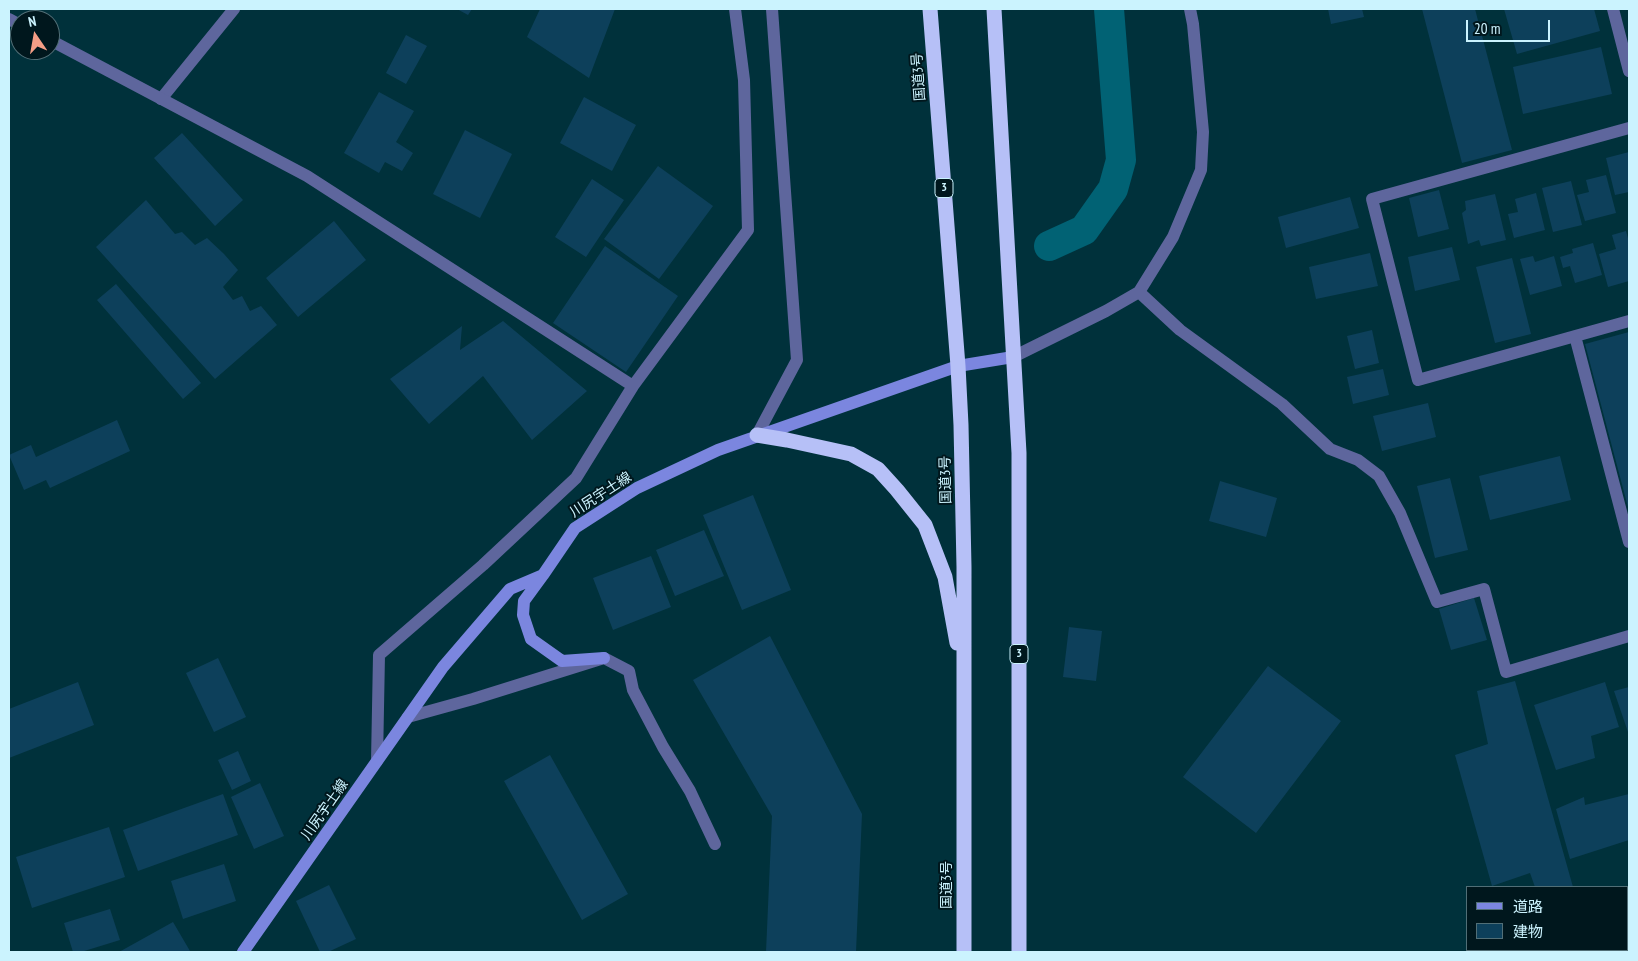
<!DOCTYPE html>
<meta charset="utf-8">
<style>
body{margin:0}
#map{position:relative;width:1638px;height:961px;overflow:hidden;background:#00313b;font-family:"PT Sans Narrow","Noto Sans JP",sans-serif}
canvas{display:block}
.frame{position:absolute;inset:0;border:10px solid #cbf3fe;pointer-events:none}
.legend{position:absolute;left:1466px;top:886px;width:162px;height:65px;box-sizing:border-box;background:#00171d;border:1px solid #516f77;margin:0;padding:6px 9px;list-style:none;font-size:15px;color:#cbf3fe}
.legend li{display:flex;align-items:center;gap:10px;height:25px}
.legend b{width:25px;border:1px solid #516f77}
.north{position:absolute;left:10px;top:10px;width:50px;height:50px;box-sizing:border-box;background:#00171d;border:1px solid #516f77;border-radius:50%;rotate:348deg;font-size:14px;font-weight:700;line-height:20px;text-align:center;color:#cbf3fe}
.north::after{content:'';display:block;margin:auto;width:18px;height:22px;background:#f49e86;clip-path:polygon(50% 0,100% 100%,50% 72%,0 100%)}
.scale{position:absolute;left:1466px;top:20px;width:84px;height:22px;box-sizing:border-box;border:2px solid #cbf3fe;border-top:0;padding-left:6px;font-size:15px;line-height:18px;white-space:nowrap;color:#cbf3fe;-webkit-text-stroke:4px #00171d;paint-order:stroke}
</style>
<div id="map">
<canvas width="1638" height="961"></canvas>
<div class="frame"></div>
<ul class="legend">
<li><b style="height:6px;background:#7b86df"></b>道路</li>
<li><b style="height:14px;background:#0d405b"></b>建物</li>
</ul>
<div class="north">N</div>
<div class="scale">20 m</div>
</div>
<script>
const c = document.querySelector('canvas').getContext('2d');
c.lineJoin = 'round';
const shape = rows => new Path2D(rows.map(r => 'M' + r).join(''));
function strokePath(path, color, width, dash) { c.strokeStyle = color; c.lineWidth = width; c.lineCap = dash ? 'butt' : 'round'; c.setLineDash(dash || []); c.stroke(path); }
function paint(path, color) { c.fillStyle = color; c.fill(path, 'evenodd'); }
function write(font, color, halo, rows, align = 'center') {
  c.font = font + ' "PT Sans Narrow","Noto Sans JP",sans-serif'; c.lineWidth = 4; c.setLineDash([]); c.textBaseline = 'middle'; c.strokeStyle = halo; c.fillStyle = color; for (const [text, x, y, turn = 0] of rows) {
    c.save(); c.translate(x, y); c.rotate((+turn || 0) * Math.PI / 180); c.textAlign = isNaN(turn) ? turn : align; if (halo) c.strokeText(text, 0, 0); c.fillText(text, 0, 0); c.restore();
  }
}
strokePath(shape([
 [1049,246,1084,230,1113,189,1121,160,1109,9]
]), '#016274', 30);
paint(shape([
 [457,9,472,9,468,15],
 [540,9,615,9,589,78,527,37],
 [1328,9,1362,9,1364,17,1331,24],
 [1422,9,1475,9,1512,150,1462,163],
 [1504,9,1594,9,1600,31,1517,54],
 [406,35,427,46,406,84,386,73],
 [1601,47,1612,94,1523,114,1513,67],
 [379,92,414,111,396,142,413,153,402,171,385,162,379,173,344,153],
 [584,97,636,125,612,171,560,143],
 [465,130,512,154,480,218,433,194],
 [182,133,243,200,215,226,154,158],
 [1629,152,1629,192,1615,195,1606,158],
 [658,166,713,206,659,279,604,239],
 [1606,175,1616,213,1585,221,1577,195,1589,192,1586,180],
 [592,179,624,200,586,257,555,237],
 [1571,181,1582,225,1553,232,1542,188],
 [1439,190,1449,229,1418,237,1409,198],
 [1536,193,1545,230,1514,238,1508,214,1518,212,1515,199],
 [1495,194,1506,240,1481,246,1479,240,1468,244,1462,213,1466,210,1465,201],
 [1350,197,1359,228,1286,248,1278,217],
 [146,200,175,234,182,232,195,245,207,238,224,254,238,270,223,287,233,300,242,296,250,311,261,306,277,325,215,379,96,247],
 [334,221,366,260,298,317,266,278],
 [1626,231,1629,242,1629,281,1608,287,1599,254,1616,249,1612,235],
 [1593,243,1602,275,1575,283,1570,266,1563,268,1560,257,1573,253,1572,249],
 [605,246,678,296,626,372,553,323],
 [1452,247,1460,280,1415,291,1408,257],
 [1370,253,1378,286,1316,299,1309,267],
 [1533,256,1535,262,1554,256,1562,286,1530,295,1520,259],
 [1512,258,1531,334,1495,343,1476,267],
 [116,284,201,383,183,399,97,300],
 [503,321,587,391,532,440,483,376,429,424,390,379,462,326,460,350],
 [1372,330,1379,363,1355,369,1347,336],
 [1629,332,1629,511,1585,344],
 [1383,369,1389,395,1353,404,1347,377],
 [1428,403,1436,437,1382,451,1373,416],
 [117,420,130,451,50,488,46,480,24,490,9,455,31,445,36,457],
 [1560,456,1571,500,1490,520,1479,476],
 [1450,478,1468,550,1435,558,1417,486],
 [1220,481,1277,498,1266,537,1209,521],
 [753,495,791,590,742,610,703,515],
 [704,530,724,576,675,596,656,550],
 [651,556,671,607,613,630,593,578],
 [1474,598,1487,640,1451,650,1439,609],
 [1069,627,1102,631,1096,681,1063,677],
 [770,636,862,814,856,952,766,952,772,816,693,680],
 [218,658,246,717,214,732,186,673],
 [1268,666,1341,721,1256,833,1183,777],
 [1515,681,1573,887,1535,887,1530,873,1492,886,1455,755,1488,744,1477,691],
 [78,682,94,725,9,758,9,709],
 [1605,682,1619,727,1591,736,1595,758,1556,770,1534,705],
 [1629,687,1629,735,1614,691],
 [238,751,251,781,232,790,218,760],
 [550,755,628,894,582,920,504,781],
 [260,783,284,836,254,849,231,797],
 [223,794,238,835,138,871,123,830],
 [1629,794,1629,840,1570,859,1556,809,1584,797,1585,805],
 [109,827,125,877,32,908,16,857],
 [224,864,236,901,183,919,171,881],
 [329,885,356,939,328,952,320,952,296,901],
 [110,909,120,940,81,952,73,952,64,923],
 [173,922,190,951,119,952]
]), '#0d405b');
strokePath(shape([
 [161,99,234,9],
 [408,717,473,699,604,658,629,671,633,690,663,747,690,791,715,844]
]), '#5e669d', 12);
strokePath(shape([
 [1613,9,1629,71],
 [9,19,20,25],
 [50,40,307,176,633,386],
 [1629,128,1372,199,1418,380,1629,321],
 [1139,292,1180,330,1282,404,1330,449,1358,460,1379,476,1400,513,1437,602,1484,589,1506,672,1629,636],
 [1575,336,1629,542],
 [1013,357,1106,311,1139,292,1173,237,1201,170,1203,132,1193,24,1190,9],
 [757,435,797,360,772,9],
 [377,761,379,655,483,565,576,478,633,386,748,230,744,80,735,9]
]), '#5e669d', 12);
strokePath(shape([
 [543,575,524,601,523,615,531,639,562,661,604,658],
 [243,952,443,667,510,589,543,575,575,528,637,488,718,450,958,366,1013,357]
]), '#7b86df', 12);
strokePath(shape([
 [930,9,958,366,961,425,964,567,964,952],
 [994,9,1019,453,1019,952],
 [757,435,787,440,851,454,878,469,897,490,925,525,945,577,957,643]
]), '#b6c0f7', 15);
for (const [x, y, w] of [
 [944,188,18],
 [1019,654,18]
]) { const box = new Path2D(); box.roundRect(x - w / 2, y - 9.5, w, 19, 4); c.fillStyle = '#00171d'; c.fill(box); strokePath(box, '#cbf3fe', 1); }
write('bold 12px', '#cbf3fe', null, [
 ["3",944,188],
 ["3",1019,654]
]);
write('14px', '#cbf3fe', '#00171d', [
 ["国道3号",919,77,-94],
 ["国道3号",946,480,-91],
 ["川尻宇土線",601,495,-33],
 ["川尻宇土線",325,810,-55],
 ["国道3号",947,885,-90]
]);
</script>
